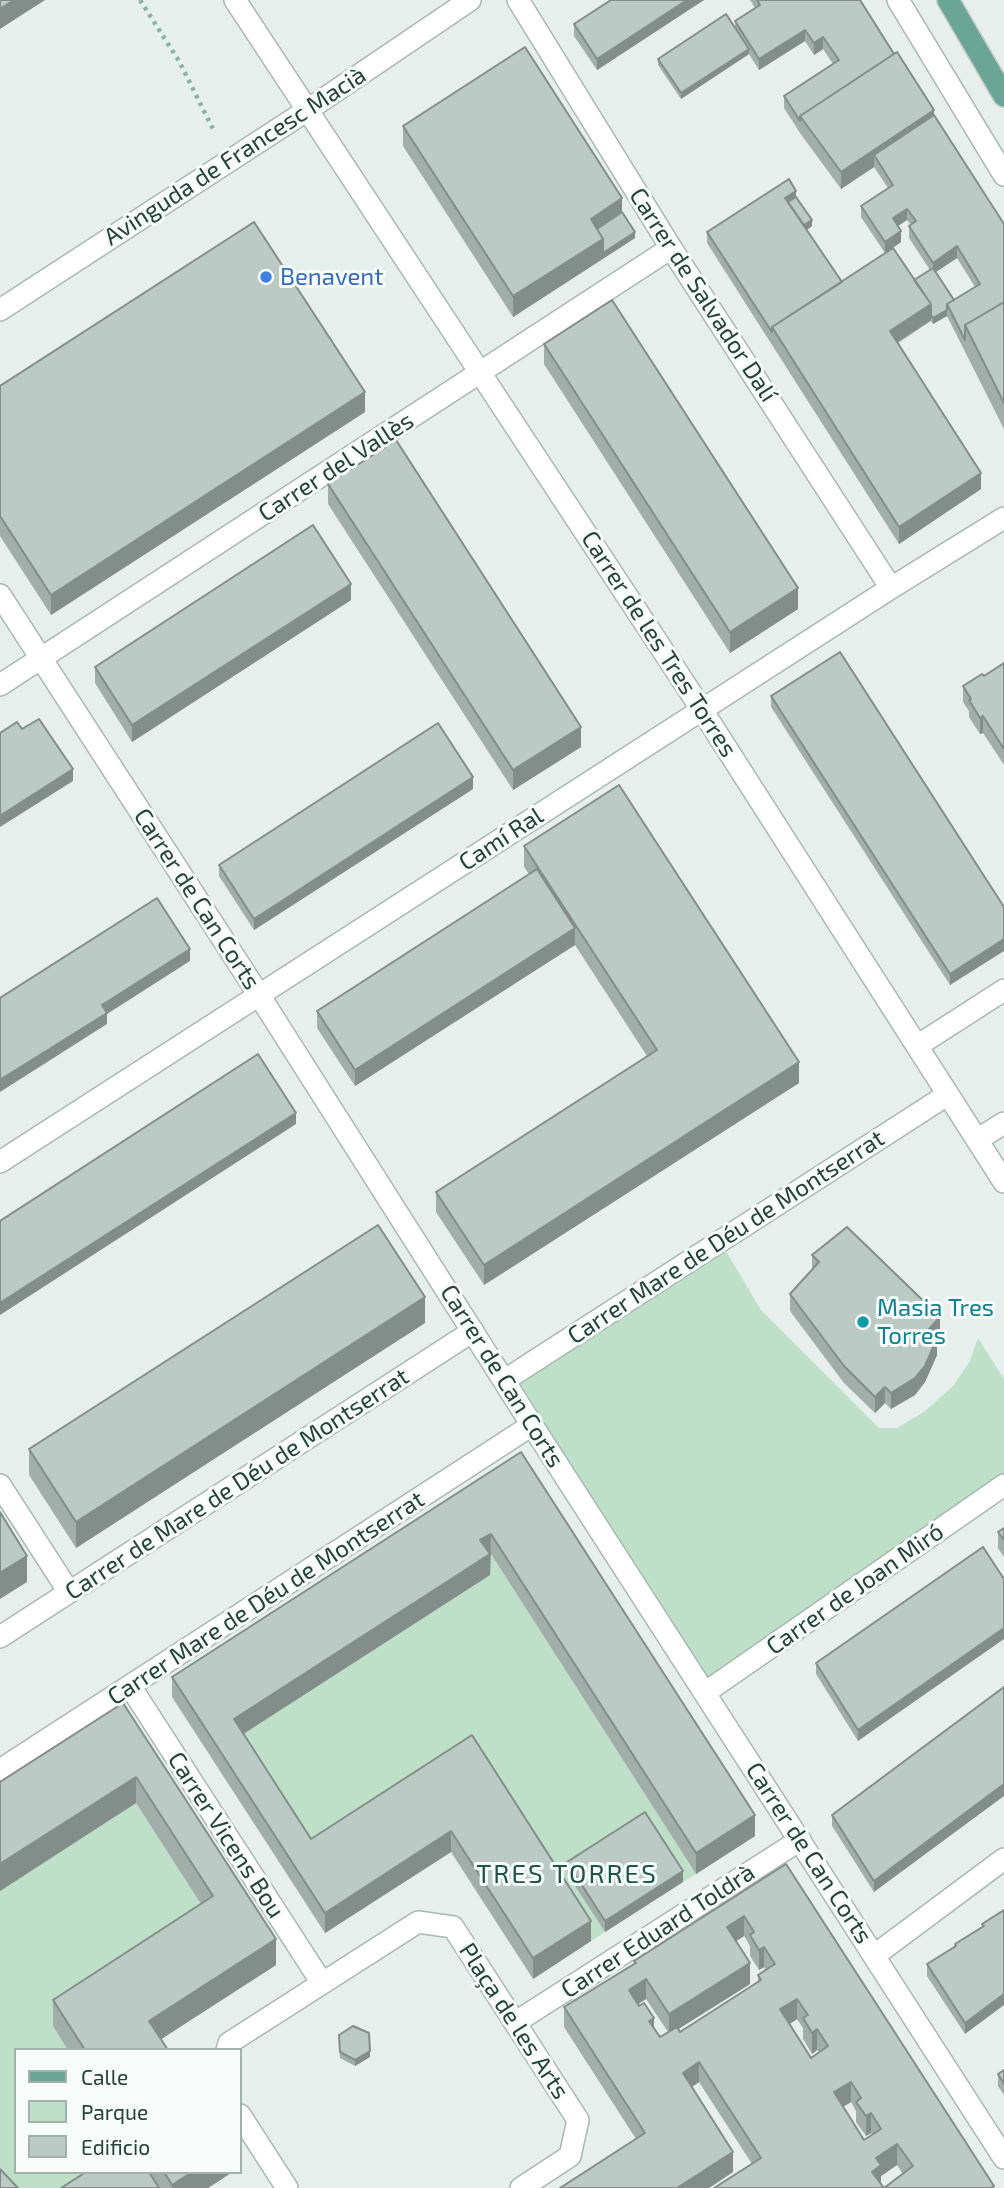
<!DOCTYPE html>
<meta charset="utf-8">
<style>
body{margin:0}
#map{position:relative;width:1004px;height:2188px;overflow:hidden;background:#e6efeb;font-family:"Exo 2",sans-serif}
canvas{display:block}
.legend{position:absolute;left:14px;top:2048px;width:228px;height:126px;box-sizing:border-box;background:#f7fbf9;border:2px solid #a3b1ad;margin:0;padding:9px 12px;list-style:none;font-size:21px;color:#24423a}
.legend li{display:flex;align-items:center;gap:14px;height:35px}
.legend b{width:35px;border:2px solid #a3b1ad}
</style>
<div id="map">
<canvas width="1004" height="2188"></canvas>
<ul class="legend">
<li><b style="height:9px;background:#6aa596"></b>Calle</li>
<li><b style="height:19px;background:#bfe0c8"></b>Parque</li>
<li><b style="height:19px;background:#bbcac4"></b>Edificio</li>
</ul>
</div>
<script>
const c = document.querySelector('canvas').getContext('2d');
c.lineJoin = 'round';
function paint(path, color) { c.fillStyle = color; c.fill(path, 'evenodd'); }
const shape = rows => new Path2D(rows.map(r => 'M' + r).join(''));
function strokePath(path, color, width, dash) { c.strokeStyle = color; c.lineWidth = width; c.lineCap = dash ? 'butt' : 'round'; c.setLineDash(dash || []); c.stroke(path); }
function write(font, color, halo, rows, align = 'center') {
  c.font = font + ' "Exo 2",sans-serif'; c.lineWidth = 6; c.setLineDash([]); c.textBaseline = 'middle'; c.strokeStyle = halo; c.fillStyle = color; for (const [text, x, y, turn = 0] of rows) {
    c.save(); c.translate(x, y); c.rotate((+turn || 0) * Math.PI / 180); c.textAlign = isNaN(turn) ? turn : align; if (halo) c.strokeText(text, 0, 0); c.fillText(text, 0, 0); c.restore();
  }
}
paint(shape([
 [720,1241,761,1310,879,1428,897,1428,924,1412,953,1386,970,1361,978,1338,1004,1379,1004,1485,706,1692,505,1380],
 [491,1554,696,1874,683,1882,567,1874,605,1932,591,1941,472,1756,311,1859,234,1740,490,1575,480,1560],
 [136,1803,213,1922,68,2050,16,2050,16,2172,104,2172,79,2188,0,2188,0,1891]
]), '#bfe0c8');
const minor = shape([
 [235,0,702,710,1004,1182],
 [518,0,671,248,891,588],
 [898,0,1004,175],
 [0,310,306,111,470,0],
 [0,595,259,995,532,1425,1004,2158],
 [0,685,671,248],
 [917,1046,1004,990],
 [977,1140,1004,1123],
 [0,1162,891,588,1004,518],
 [505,1380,947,1095],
 [0,1485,69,1592],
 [0,1637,473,1331],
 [130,1686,322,1983],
 [706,1692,1004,1485],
 [0,1770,532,1425],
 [875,1955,1004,1859],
 [516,2022,800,1840],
 [227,2050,229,2043,418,1922,453,1927,578,2120,570,2156,521,2188],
 [240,2115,287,2188]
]);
const major = shape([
 [948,0,1004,96]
]);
strokePath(minor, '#a8b8b2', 24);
strokePath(major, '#c2cac8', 24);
strokePath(shape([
 [140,0,179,61,215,133]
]), '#86b3a5', 4.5, [3.5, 5]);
strokePath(minor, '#fff', 21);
strokePath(major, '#6aa596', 21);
paint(shape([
 [611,0,704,0,597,70,574,36,574,24],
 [750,0,860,0,1004,224,1004,429,947,316,933,324,931,321,898,343,981,489,899,544,707,243,707,232,796,197,812,226,807,230,842,282,914,280,930,270,909,238,909,226,911,225,907,220,898,226,901,242,885,253,861,217,861,206,888,188,874,167,841,189,800,133,784,108,784,96,833,64,823,49,814,55,805,41,759,70,749,54,681,99,658,65,658,59,735,28,735,21,755,8],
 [957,258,975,287,954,300,935,272],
 [403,126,622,212,635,238,513,317,403,146],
 [544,344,798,609,730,653,544,364],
 [0,386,365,412,51,615,0,536],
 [328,484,581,747,513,790,328,504],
 [351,600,132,742,95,683,95,667],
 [1004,663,1004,765,983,733,980,734,969,717,969,711,963,702,963,686,984,676],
 [771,696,1004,907,950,985,771,707],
 [473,789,254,930,219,876,219,865],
 [524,846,799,1083,484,1285,436,1212,436,1192,647,1056,575,945,355,1086,317,1028,317,1011,529,874,524,867],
 [812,1255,940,1333,936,1337,937,1355,925,1382,915,1395,891,1409,885,1403,875,1413,844,1383,790,1311,790,1294,812,1270],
 [425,1323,76,1548,29,1475,29,1449],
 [521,1452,755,1836,696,1874,491,1554,490,1575,243,1734,311,1839,472,1735,591,1941,533,1979,451,1852,325,1933,172,1697,172,1677],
 [1004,1528,1004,1557,998,1548,998,1532],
 [983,1547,858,1741,816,1674,816,1663],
 [1004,1687,874,1892,832,1826,832,1815],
 [123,1703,276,1965,161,2039,168,2050,68,2050,53,2026,53,2000,201,1904,136,1803,0,1891,0,1782],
 [567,1862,683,1882,605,1932,567,1874],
 [786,1864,994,2188,714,2188,752,2164,699,2082,692,2087,733,2172,709,2188,560,2188,636,2139,564,2027,564,2007,634,1963,634,1961],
 [744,1936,750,1946,750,1956,759,1970,764,1967,765,1970,758,1975,758,1982,680,2032,678,2029,750,1984,736,1941],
 [646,1999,668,2032,660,2037,638,2004],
 [797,2019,803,2028,803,2039,812,2054,817,2050,819,2052,811,2058,790,2024],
 [851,2102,856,2111,856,2122,866,2136,871,2133,872,2135,864,2140,843,2107],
 [897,2165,903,2174,884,2188,881,2183,881,2176],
 [1004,1910,965,2034,927,1976,927,1964,955,1947,955,1944,982,1927,982,1924],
 [339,2035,370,2057,355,2066,340,2058],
 [1004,2070,1004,2095,998,2086,998,2074],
 [86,2172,231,2172,231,2173,208,2188,61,2188]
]), '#a1aea9');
paint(shape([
 [14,0,45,0,0,29,0,9],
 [687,0,704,0,597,70,597,59],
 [805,30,805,41,759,70,759,59],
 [823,37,823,49,814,55,814,43],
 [749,49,749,54,681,99,681,93],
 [934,110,934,127,874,155,874,167,841,189,841,172],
 [796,191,796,203,785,204,785,198],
 [622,198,622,218,593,237,591,219],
 [907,209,907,220,893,229,893,218],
 [812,220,812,226,801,234,801,228],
 [901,231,901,242,885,253,885,242],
 [635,232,635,238,513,317,513,296,603,239],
 [957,246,957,258,933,274,933,263],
 [931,304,931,320,890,347,890,331],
 [947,310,947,316,933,324,933,318],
 [365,392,365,412,51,615,51,595],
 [981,473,981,489,899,544,899,527],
 [351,584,351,600,132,742,132,725],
 [798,588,798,609,730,653,730,632],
 [983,716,983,733,980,734,980,718],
 [581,727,581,747,513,790,513,770],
 [73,769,73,781,0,827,0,816],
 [473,777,473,789,254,930,254,919],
 [575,928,575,945,355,1086,355,1070],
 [1004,939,1004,951,950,985,950,974],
 [190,949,190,961,107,1014,107,1024,0,1092,0,1080,102,1005],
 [799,1062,799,1083,484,1285,484,1265],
 [296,1113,296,1124,0,1315,0,1303],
 [425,1297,425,1323,76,1548,76,1522],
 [940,1317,940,1333,928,1346,928,1330],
 [937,1338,937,1355,925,1382,915,1395,891,1409,891,1393],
 [885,1387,885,1403,875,1413,875,1397],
 [491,1534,490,1575,234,1740,234,1719,480,1540],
 [27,1556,27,1582,0,1599,0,1573],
 [1004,1628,1004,1639,858,1741,858,1730],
 [136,1777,136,1803,0,1891,0,1864],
 [1004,1784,1004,1796,874,1892,874,1881],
 [755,1815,755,1836,696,1874,696,1853],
 [451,1831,451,1852,325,1933,325,1913],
 [683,1871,683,1882,605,1932,605,1921],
 [744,1916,744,1936,727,1947,727,1927],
 [591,1921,591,1941,533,1979,533,1958],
 [276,1939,276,1965,149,2047,149,2021],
 [764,1947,764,1967,759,1970,759,1950],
 [750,1963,750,1984,669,2035,669,2014],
 [646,1979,646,1999,629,2010,629,1990],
 [1004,1994,1004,2005,965,2034,965,2023],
 [797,1999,797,2019,780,2030,780,2009],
 [654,2018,654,2038,649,2021],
 [817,2029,817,2050,812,2054,812,2033],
 [370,2051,370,2057,355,2066,355,2060],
 [699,2062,699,2082,683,2093,683,2073],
 [851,2082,851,2102,834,2112,834,2092],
 [871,2113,871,2133,866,2136,866,2116],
 [897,2144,897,2165,881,2176,881,2186,872,2172,876,2158],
 [733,2152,733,2172,709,2188,677,2188],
 [192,2172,231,2172,231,2173,208,2188,172,2188,172,2185]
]), '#838d89');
const building = shape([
 [0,0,14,0,0,9,0,0],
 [611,0,687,0,597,59,574,24,611,0],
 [757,0,860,0,894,54,800,116,800,121,784,96,839,60,823,37,814,43,805,30,759,59,735,21,760,5,757,0],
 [726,14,749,49,681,93,658,59,726,14],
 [525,47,622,198,591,219,603,239,513,296,403,126,525,47],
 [897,52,934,110,841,172,800,116,897,52],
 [934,115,1004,224,1004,302,965,325,965,340,947,304,980,284,957,246,933,263,909,226,916,221,907,209,893,218,901,231,885,242,861,206,893,185,874,155,934,115],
 [789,179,796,191,785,198,842,282,772,327,772,332,707,232,789,179],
 [796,197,812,220,804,225,788,202,796,197],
 [622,212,635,232,603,253,603,239,597,229,622,212],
 [254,222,365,392,51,595,0,516,0,386,254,222],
 [893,248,931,304,890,331,981,473,899,527,772,327,893,248],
 [933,268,954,300,947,304,947,310,933,318,931,315,931,304,914,280,933,268],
 [612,300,798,588,730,632,544,344,612,300],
 [1004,302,1004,403,965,325,1004,302],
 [396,440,581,727,513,770,328,484,396,440],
 [313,525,351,584,132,725,95,667,313,525],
 [840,652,1004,907,1004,939,950,974,771,696,840,652],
 [1004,663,1004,749,983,716,980,718,969,700,971,699,963,686,982,674,984,676,1004,663],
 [39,719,73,769,0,816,0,733,17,722,22,729,39,719],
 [438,723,473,777,254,919,219,865,438,723],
 [619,785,799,1062,484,1265,436,1192,657,1050,524,846,619,785],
 [537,869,575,928,355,1070,317,1011,537,869],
 [157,898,190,949,102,1005,107,1013,0,1080,0,998,157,898],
 [258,1054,296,1113,0,1303,0,1221,258,1054],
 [378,1225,425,1297,76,1522,29,1449,378,1225],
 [847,1227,940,1317,928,1330,937,1338,925,1366,915,1378,891,1393,885,1387,875,1397,844,1366,790,1294,819,1262,812,1255,847,1227],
 [521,1452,755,1815,696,1853,491,1534,480,1540,490,1554,234,1719,311,1839,472,1735,591,1921,533,1958,451,1831,325,1913,172,1677,521,1452],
 [0,1512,27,1556,0,1573,0,1512],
 [1004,1528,1004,1540,998,1532,1004,1528],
 [983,1547,1004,1579,1004,1628,858,1730,816,1663,983,1547],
 [1004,1687,1004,1784,874,1881,832,1815,1004,1687],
 [123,1703,276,1939,149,2021,168,2050,85,2050,53,2000,213,1896,136,1777,0,1864,0,1782,123,1703],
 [645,1812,683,1871,605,1921,567,1862,645,1812],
 [786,1864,994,2186,991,2188,714,2188,761,2158,699,2062,683,2073,733,2152,677,2188,560,2188,645,2133,564,2007,636,1963,634,1961,786,1864],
 [744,1916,754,1932,750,1935,759,1950,764,1947,775,1964,758,1975,761,1980,680,2032,677,2027,660,2037,649,2021,654,2018,644,2003,639,2006,629,1990,646,1979,669,2014,750,1963,727,1927,744,1916],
 [797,1999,808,2015,803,2018,812,2033,817,2029,828,2046,811,2058,780,2009,797,1999],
 [851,2082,861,2098,856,2102,866,2116,871,2113,881,2129,864,2140,834,2092,851,2082],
 [897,2144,913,2166,884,2188,872,2172,881,2165,876,2158,897,2144],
 [1004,1910,1004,1994,965,2023,927,1964,956,1946,955,1944,984,1926,982,1924,1004,1910],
 [353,2026,369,2033,370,2051,355,2060,340,2052,339,2035,353,2026],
 [1004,2070,1004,2084,998,2074,1004,2070],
 [0,2169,18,2188,0,2188,0,2169],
 [86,2172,149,2172,159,2188,61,2188,86,2172],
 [164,2172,192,2172,172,2185,164,2172]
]);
paint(building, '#bbcac4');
strokePath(building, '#838d89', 2);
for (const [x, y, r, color] of [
 [266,277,7,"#3f7fe0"],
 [863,1322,7,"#0f9aa8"]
]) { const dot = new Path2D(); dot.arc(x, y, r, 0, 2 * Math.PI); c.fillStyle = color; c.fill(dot); strokePath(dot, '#f7fbf9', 2.5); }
write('24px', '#24423a', '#f7fbf9', [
 ["Avinguda de Francesc Macià",235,156,-33],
 ["Carrer de Salvador Dalí",703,295,57],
 ["Carrer del Vallès",336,467,-33],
 ["Carrer de les Tres Torres",659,644,57],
 ["Camí Ral",501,839,-33],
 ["Carrer de Can Corts",197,899,57],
 ["Carrer Mare de Déu de Montserrat",726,1237,-33],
 ["Carrer de Can Corts",502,1376,58],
 ["Carrer de Mare de Déu de Montserrat",237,1484,-33],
 ["Carrer de Joan Miró",855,1589,-35],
 ["Carrer Mare de Déu de Montserrat",266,1598,-33],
 ["Carrer Vicens Bou",226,1835,57],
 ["Carrer de Can Corts",809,1853,57],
 ["Carrer Eduard Toldrà",658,1931,-33],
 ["Plaça de les Arts",514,2021,57]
]);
write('24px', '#366cbe', '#f7fbf9', [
 ["Benavent",280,277]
], 'left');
write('24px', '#0d838f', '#f7fbf9', [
 ["Masia Tres",877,1308],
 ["Torres",877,1336]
], 'left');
c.letterSpacing = '2px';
write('26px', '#1f5548', '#f7fbf9', [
 ["TRES TORRES",567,1874]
]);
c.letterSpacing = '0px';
</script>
